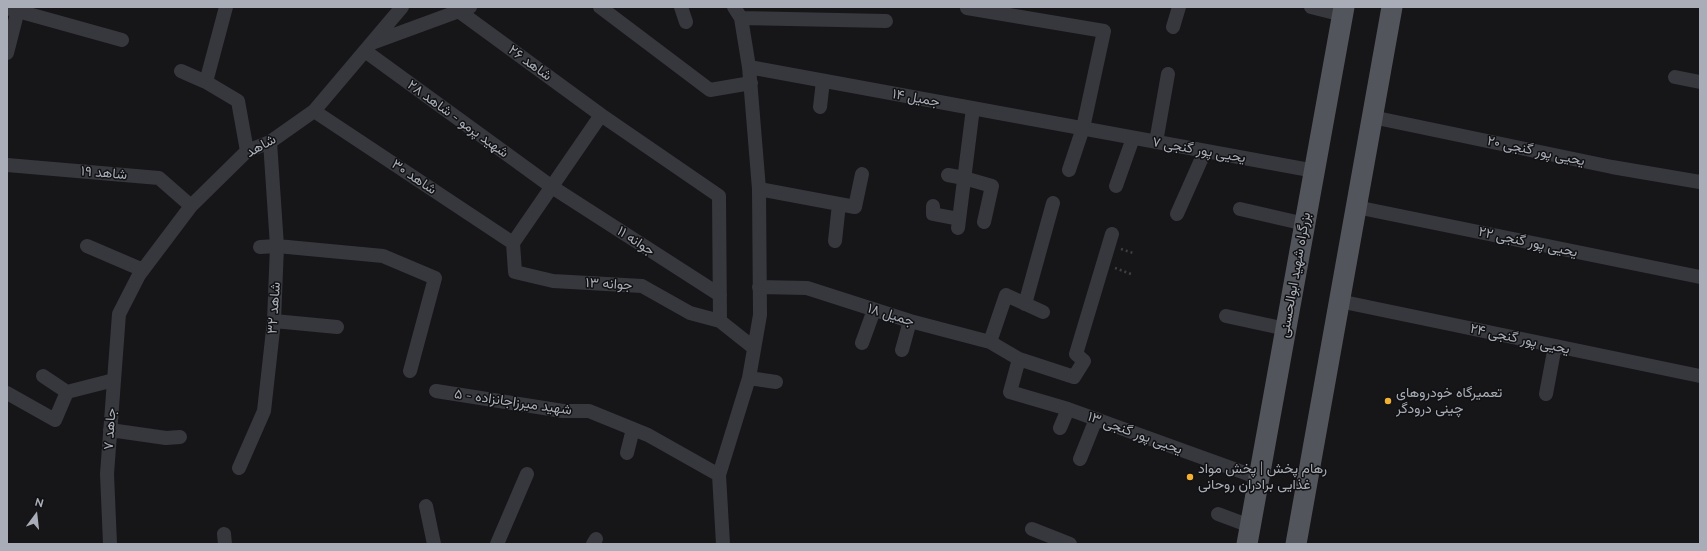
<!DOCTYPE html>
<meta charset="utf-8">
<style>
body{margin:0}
#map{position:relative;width:1707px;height:551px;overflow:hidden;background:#161618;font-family:Raleway,sans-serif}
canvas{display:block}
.frame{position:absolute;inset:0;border:8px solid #a8adb8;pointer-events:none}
.north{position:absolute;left:16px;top:495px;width:40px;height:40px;-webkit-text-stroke:3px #111113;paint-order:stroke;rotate:15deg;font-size:11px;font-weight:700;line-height:16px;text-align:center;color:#a8adb8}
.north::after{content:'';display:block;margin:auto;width:14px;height:18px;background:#a8adb8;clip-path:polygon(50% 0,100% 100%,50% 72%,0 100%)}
</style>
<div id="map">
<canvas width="1707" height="551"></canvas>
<div class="frame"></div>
<div class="north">N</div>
</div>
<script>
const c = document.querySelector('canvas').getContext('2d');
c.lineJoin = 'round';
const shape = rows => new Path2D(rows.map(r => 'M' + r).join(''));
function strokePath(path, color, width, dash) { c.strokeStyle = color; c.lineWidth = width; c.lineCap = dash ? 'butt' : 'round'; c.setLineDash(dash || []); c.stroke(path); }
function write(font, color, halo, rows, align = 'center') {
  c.font = font + ' Raleway,Vazirmatn,sans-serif'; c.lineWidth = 3; c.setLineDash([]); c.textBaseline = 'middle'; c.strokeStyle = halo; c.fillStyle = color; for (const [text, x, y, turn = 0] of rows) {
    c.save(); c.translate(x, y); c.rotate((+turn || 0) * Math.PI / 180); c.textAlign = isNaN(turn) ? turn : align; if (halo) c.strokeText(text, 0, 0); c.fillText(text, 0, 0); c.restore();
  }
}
strokePath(shape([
 [1121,249,1133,253],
 [1115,268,1131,274]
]), '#3d3f44', 2.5, [2, 3]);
strokePath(shape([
 [600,7,710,90,751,83],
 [681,7,686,22],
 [1311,7,1343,15],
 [7,8,122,40],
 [967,8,1104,31,1083,128,1069,170],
 [460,12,601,115,719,196,720,321],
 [741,18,886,21],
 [1173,27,1179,7],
 [372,43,470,7],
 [365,51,552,187,720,295],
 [7,53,18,10],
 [749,67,1315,171],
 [181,71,206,82,238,101,247,151],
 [1675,77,1700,82],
 [206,82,226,7],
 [820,107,823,81],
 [314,111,513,243],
 [601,115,513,243,515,272,553,281,642,286,690,313,720,321,754,348],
 [1372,117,1612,167,1700,182],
 [1156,142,1168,74],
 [7,165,159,178,191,206],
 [948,175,964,178,992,186,984,222],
 [1116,186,1133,138],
 [759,189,855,207,862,174],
 [933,206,933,214,959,219],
 [1356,207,1700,277],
 [1240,209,1305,224],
 [1177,214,1205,151],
 [958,228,973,108],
 [835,241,839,204],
 [87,246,143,270],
 [260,247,277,246,383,256,435,278,410,371],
 [759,287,807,288,910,321,990,342,1019,359,1074,377,1084,361,1076,354,1112,234],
 [1339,301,1700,376],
 [1025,304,1053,203],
 [1226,316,1286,329],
 [274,321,337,327],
 [990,342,1006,295,1043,312],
 [862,343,874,310],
 [902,350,910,321],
 [1019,359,1010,392,1068,409,1259,478],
 [43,376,67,392],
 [749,378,776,382],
 [436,391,563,411,589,411,648,435,719,475],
 [7,393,55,420,67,392,114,380],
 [1546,394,1555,346],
 [1060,428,1068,409],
 [110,430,166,438,180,437],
 [627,453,633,429],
 [1080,459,1096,419],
 [239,468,264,411,274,321,277,246,270,142],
 [426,506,434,544],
 [1218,514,1250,526],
 [1032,529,1070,544],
 [224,534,225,544],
 [110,544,107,474,119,314,139,275,191,206,247,151,270,142,314,111,402,7],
 [497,544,527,474],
 [593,544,596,539],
 [723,544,719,475,749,378,760,315,759,189,749,67,741,18,734,7]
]), '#37383d', 14);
strokePath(shape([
 [1247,544,1344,7],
 [1296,544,1392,7]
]), '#53555c', 21);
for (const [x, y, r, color] of [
 [1388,401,4,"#f2b134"],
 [1190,477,4,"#f2b134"]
]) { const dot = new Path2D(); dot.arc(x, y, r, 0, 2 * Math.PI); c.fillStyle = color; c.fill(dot); strokePath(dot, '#111113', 1.5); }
write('14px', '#a8adb8', '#111113', [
 ["شاهد ۲۶",530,63,36],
 ["جمیل ۱۴",916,98,10],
 ["شهید پرمو - شاهد ۲۸",458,119,36],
 ["شاهد",261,146,-29],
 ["یحیی پور گنجی ۷",1199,150,10],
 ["یحیی پور گنجی ۲۰",1536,151,12],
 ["شاهد ۱۹",104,173,5],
 ["شاهد ۳۰",414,177,34],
 ["جوانه ۱۱",636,241,33],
 ["یحیی پور گنجی ۲۲",1528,242,12],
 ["بزرگراه شهید ابوالحسنی",1295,275,-80],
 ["جوانه ۱۳",609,284,3],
 ["شاهد ۳۲",274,308,-86],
 ["جمیل ۱۸",891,315,17],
 ["یحیی پور گنجی ۲۴",1520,339,12],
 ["شهید میرزاجانزاده - ۵",513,402,8],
 ["جاهد ۷",110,429,-86],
 ["یحیی پور گنجی ۱۳",1135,433,20]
]);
write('14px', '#a8adb8', '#111113', [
 ["تعمیرگاه خودروهای",1396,393],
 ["چینی درودگر",1396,409],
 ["رهام پخش | پخش مواد",1198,469],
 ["غذایی برادران روحانی",1198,485]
], 'left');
</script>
